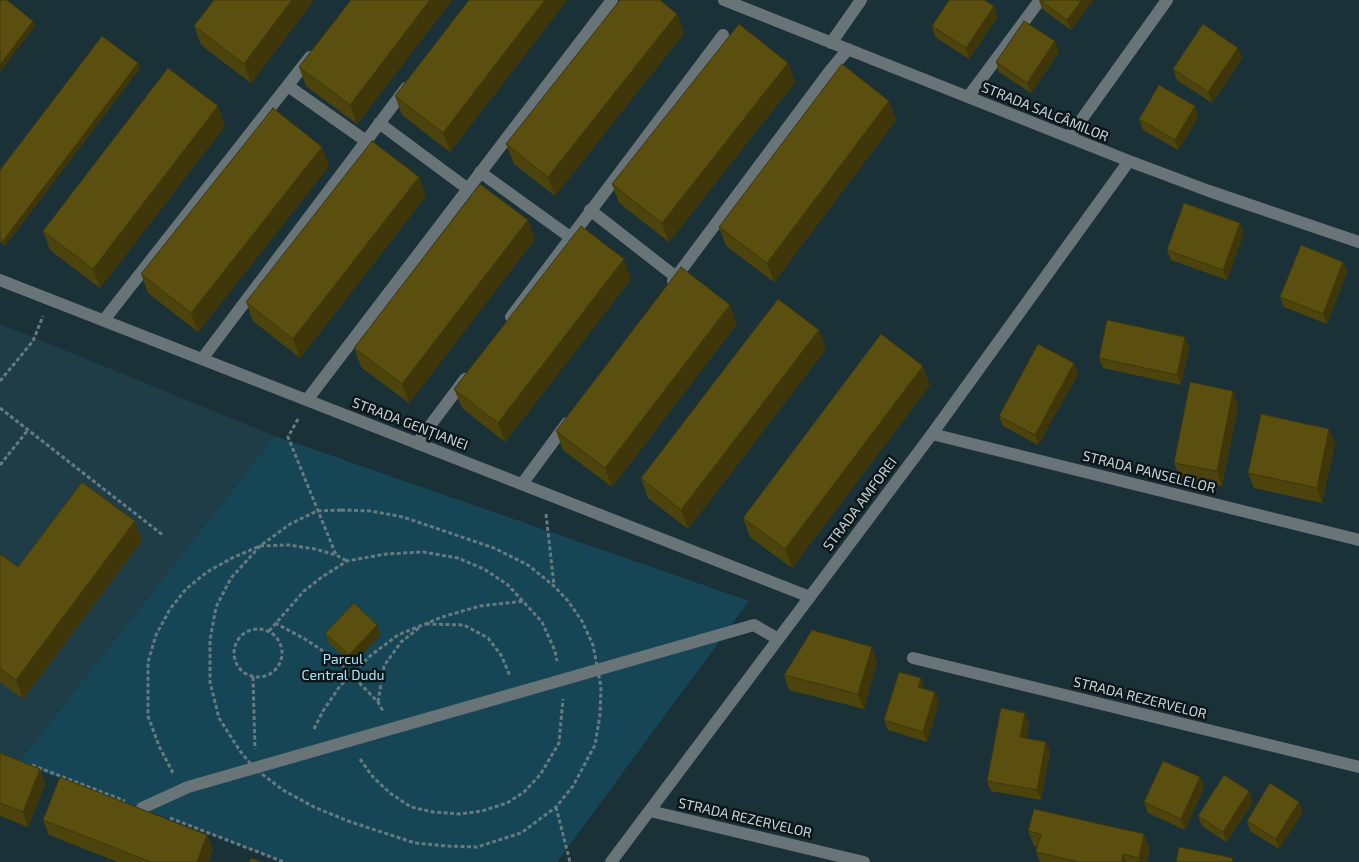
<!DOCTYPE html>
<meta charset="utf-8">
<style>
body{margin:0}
canvas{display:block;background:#1a3138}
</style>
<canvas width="1359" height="862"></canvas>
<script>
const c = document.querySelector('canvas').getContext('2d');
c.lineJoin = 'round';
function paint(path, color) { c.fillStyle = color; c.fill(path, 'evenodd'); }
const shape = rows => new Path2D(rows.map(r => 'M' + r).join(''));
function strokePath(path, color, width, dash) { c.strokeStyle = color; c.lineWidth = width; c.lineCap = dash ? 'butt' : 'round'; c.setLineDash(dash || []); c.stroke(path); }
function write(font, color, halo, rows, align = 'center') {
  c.font = font + ' "Exo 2",sans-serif'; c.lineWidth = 5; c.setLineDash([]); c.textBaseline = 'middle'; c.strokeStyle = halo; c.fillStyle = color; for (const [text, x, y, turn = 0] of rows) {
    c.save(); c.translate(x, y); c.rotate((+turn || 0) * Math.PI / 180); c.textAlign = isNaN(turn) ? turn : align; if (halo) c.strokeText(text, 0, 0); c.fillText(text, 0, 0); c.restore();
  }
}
paint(shape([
 [0,324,275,436,18,763,0,756]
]), '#1f3d47');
paint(shape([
 [275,436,749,601,557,862,286,862,18,763]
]), '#164655');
strokePath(shape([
 [0,381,33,341,43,316],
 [0,408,164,536],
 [298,419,288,437,336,555],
 [0,465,28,430],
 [341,510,371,511,403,517,494,548,528,565,554,586,568,601,582,621,593,645,601,687,600,715,595,745,573,786,556,807,521,833,477,847,447,846,415,843,348,821,314,807,283,790,254,768,240,751,219,718,210,682,210,640,216,607,231,578,260,546,290,524,317,511,341,510],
 [546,514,554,585],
 [275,623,305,639,338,661,378,702,383,711],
 [426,624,464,625,488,638,501,655,510,676],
 '234 653a24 24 0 1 1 48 0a24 24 0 1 1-48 0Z',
 [269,631,304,591,322,577,347,561,386,554,423,552,458,558,484,569,508,585,542,622,555,651,557,661],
 [253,677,255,749],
 [378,702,384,666,401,642,419,628],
 [314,729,323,711,340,686,370,656,398,635,442,617,480,606,524,601],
 [360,759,373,777,390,793,411,807,433,812,460,814,482,811,507,803,524,792,540,775,559,743,563,699],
 [32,765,125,801],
 [173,773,159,746,148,716,148,662,156,635,170,609,186,589,207,572,232,558,260,546,289,545,315,549,336,555,347,561],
 [556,807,570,862],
 [170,818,284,862]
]), '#677a80', 3, [4, 2.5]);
strokePath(shape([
 [724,0,1129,161,1209,191,1359,242],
 [831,43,861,0],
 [288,86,366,141],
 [968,97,1040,0],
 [379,123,468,189],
 [1069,137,1167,0],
 [480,172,570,237],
 [590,210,676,277],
 [0,280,810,597],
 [673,281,829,72,848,49],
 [511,317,723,35],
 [104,320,310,57],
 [202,359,406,88],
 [307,400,612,0],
 [932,434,1359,540],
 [417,443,465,379],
 [522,484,567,423],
 [913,658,1359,767],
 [142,808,188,787,754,625,778,639],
 [650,811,864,862],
 [611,862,932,434,1129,161]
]), '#697478', 12);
paint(shape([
 [314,0,251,83,201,45,194,26],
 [351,0,452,0,357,124,306,86,299,67],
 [469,0,567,0,450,152,402,115,395,96],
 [1039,0,1093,0,1071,30,1042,9],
 [677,14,684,33,555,196,514,164,506,144],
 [997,17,969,59,935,37,932,26],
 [1238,48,1242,58,1212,103,1177,80,1173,69],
 [1059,52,1031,93,999,72,996,62],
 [138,63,140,68,5,246,0,242,0,170],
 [788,63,795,82,669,242,619,203,612,184],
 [1198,117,1178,150,1143,130,1139,119],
 [896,120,774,282,726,246,719,227],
 [225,126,100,288,50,250,43,231],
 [329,166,198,332,148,293,141,274],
 [419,177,426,196,300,358,253,321,246,302],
 [1244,233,1227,280,1171,260,1167,250],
 [535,239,409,403,361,367,354,348],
 [1343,262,1347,272,1327,324,1284,307,1280,297],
 [631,279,505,442,462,408,454,389],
 [737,324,612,487,563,450,556,431],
 [1185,337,1189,348,1181,385,1103,368,1099,358],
 [826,349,688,529,648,498,641,478],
 [1074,363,1078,374,1038,445,1003,426,999,416],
 [930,385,792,568,750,537,743,518],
 [1233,391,1238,406,1222,486,1180,478,1174,463],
 [1335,444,1322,503,1254,488,1248,473],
 [142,540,23,699,0,682,0,554,18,567],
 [325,633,381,635,352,665,329,643],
 [877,662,864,709,789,690,784,675],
 [921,678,924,688,939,702,927,742,888,730,884,720],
 [1029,723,1026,738,1050,752,1041,800,991,791,987,781],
 [0,753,40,769,45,784,28,827,0,816],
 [1200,777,1204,787,1185,830,1148,813,1144,802],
 [1253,802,1226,842,1202,826,1198,816],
 [1303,812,1279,849,1250,831,1247,821],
 [43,820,207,835,213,850,208,862,118,862,49,835],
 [1028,831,1144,834,1150,849,1147,862,1040,862,1036,852,1037,847,1034,846]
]), '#4d440d');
paint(shape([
 [292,0,314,0,251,83,244,64],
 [430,0,452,0,357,124,350,105],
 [545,0,567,0,450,152,443,133],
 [1082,0,1093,0,1071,30,1067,20],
 [994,6,997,17,969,59,966,48],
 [677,14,684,33,555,196,548,177],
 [33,21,35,26,0,72,0,65],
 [1055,41,1059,52,1031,93,1027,83],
 [1238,48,1242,58,1212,103,1208,92],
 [138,63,140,68,5,246,3,241],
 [788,63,795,82,669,242,662,223],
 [889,101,896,120,774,282,767,263],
 [218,106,225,126,100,288,93,269],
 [1195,106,1198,117,1178,150,1175,140],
 [322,147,329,166,198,332,191,313],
 [419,177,426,196,300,358,293,339],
 [528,220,535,239,409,403,402,384],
 [1240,223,1244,233,1227,280,1223,270],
 [624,259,631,279,505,442,498,423],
 [1343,262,1347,272,1327,324,1323,314],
 [730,305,737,324,612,487,605,468],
 [819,330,826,349,688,529,681,510],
 [1185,337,1189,348,1181,385,1177,375],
 [1074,363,1078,374,1038,445,1035,435],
 [923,366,930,385,792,568,785,549],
 [1233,391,1238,406,1222,486,1217,471],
 [1329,429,1335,444,1322,503,1317,488],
 [135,521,142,540,23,699,16,680],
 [377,625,381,635,352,665,349,655],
 [872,647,877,662,864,709,858,694],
 [921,678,924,689,918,687],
 [935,692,939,702,927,742,923,732],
 [1025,713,1029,723,1024,747,1020,737],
 [1046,742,1050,752,1041,800,1037,790],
 [40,769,45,784,28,827,23,812],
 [1200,777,1204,787,1185,830,1181,819],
 [1249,791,1253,802,1226,842,1223,832],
 [1299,802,1303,812,1279,849,1276,839],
 [1144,834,1150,849,1147,862,1140,862,1139,858],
 [207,835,213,850,208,862,197,862],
 [1123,854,1126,862,1122,862]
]), '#3f370a');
const building = shape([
 [0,0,7,0,33,21,0,65,0,0],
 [214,0,292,0,244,64,194,26,214,0],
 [351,0,430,0,350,105,299,67,351,0],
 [469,0,545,0,443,133,395,96,469,0],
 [620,0,660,0,677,14,548,177,506,144,620,0],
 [949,0,984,0,994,6,966,48,932,26,949,0],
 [1040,0,1082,0,1067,20,1040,0],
 [1024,21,1055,41,1027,83,996,62,1024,21],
 [739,24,788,63,662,223,612,184,739,24],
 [1203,24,1238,48,1208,92,1173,69,1203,24],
 [102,36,138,63,3,241,0,238,0,170,102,36],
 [842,64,889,101,767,263,719,227,842,64],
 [168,68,218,106,93,269,43,231,168,68],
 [1159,85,1195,106,1175,140,1139,119,1159,85],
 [273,108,322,147,191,313,141,274,273,108],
 [372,141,419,177,293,339,246,302,372,141],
 [480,184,528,220,402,384,354,348,480,184],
 [1184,203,1240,223,1223,270,1167,250,1184,203],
 [581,226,624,259,498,423,454,389,581,226],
 [1301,245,1343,262,1323,314,1280,297,1301,245],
 [681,267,730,305,605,468,556,431,681,267],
 [778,299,819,330,681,510,641,478,778,299],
 [1107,320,1185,337,1177,375,1099,358,1107,320],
 [881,334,923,366,785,549,743,518,881,334],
 [1038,344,1074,363,1035,435,999,416,1038,344],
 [1190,382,1233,391,1217,471,1174,463,1190,382],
 [1261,414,1329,429,1317,488,1248,473,1261,414],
 [82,482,135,521,16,680,0,668,0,554,18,567,82,482],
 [354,603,377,625,349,655,325,633,354,603],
 [812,630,872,647,858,694,784,675,812,630],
 [899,672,921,678,918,687,935,692,923,732,884,720,899,672],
 [1001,708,1025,713,1020,737,1046,742,1037,790,987,781,1001,708],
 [0,753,40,769,23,812,0,803,0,753],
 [1163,761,1200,777,1181,819,1144,802,1163,761],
 [1224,775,1249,791,1223,832,1198,816,1224,775],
 [60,777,207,835,197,862,151,862,43,820,60,777],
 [1270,783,1299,802,1276,839,1247,821,1270,783],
 [1034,809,1144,834,1139,858,1123,854,1122,862,1079,862,1036,852,1041,834,1028,831,1034,809],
 [1179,847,1233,858,1232,862,1176,862,1179,847],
 [251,858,262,862,249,862,251,858]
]);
paint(building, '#5a4f0f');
strokePath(building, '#3f370a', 1);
write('14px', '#c7d4d9', '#0d171a', [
 ["STRADA SALCÂMILOR",1045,112,22],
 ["STRADA GENȚIANEI",410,424,21],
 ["STRADA PANSELELOR",1149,472,14],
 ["STRADA AMFOREI",860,504,-53],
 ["STRADA REZERVELOR",1140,698,14],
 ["STRADA REZERVELOR",745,818,13]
]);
write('14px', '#a8e4f8', '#0d171a', [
 ["Parcul",343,659],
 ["Central Dudu",343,675]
]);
</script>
